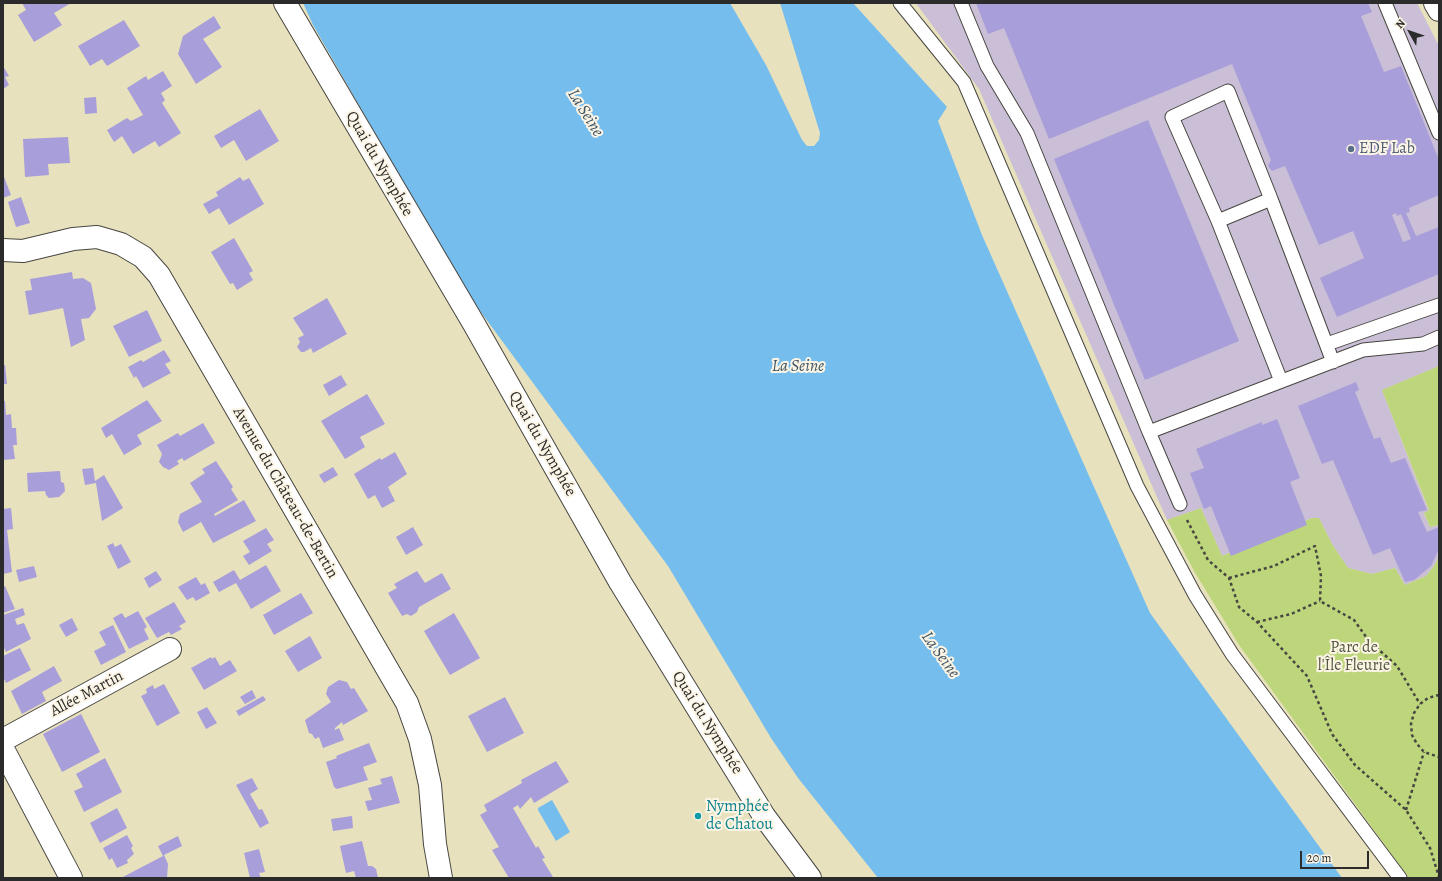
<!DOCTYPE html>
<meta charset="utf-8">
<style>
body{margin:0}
#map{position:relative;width:1442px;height:881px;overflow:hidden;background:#e8e1be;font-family:Alegreya,serif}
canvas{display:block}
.frame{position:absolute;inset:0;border:4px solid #2b2b2b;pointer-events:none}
.north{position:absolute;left:1390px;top:12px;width:40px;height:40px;-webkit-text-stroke:3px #fcf5e5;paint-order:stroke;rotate:310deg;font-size:11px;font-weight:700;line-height:16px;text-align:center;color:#2b2b2b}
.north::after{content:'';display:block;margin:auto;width:14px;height:18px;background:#2b2b2b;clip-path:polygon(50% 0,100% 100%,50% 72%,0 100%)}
.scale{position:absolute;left:1300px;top:851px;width:69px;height:18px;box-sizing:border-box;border:2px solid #2b2b2b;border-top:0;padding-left:5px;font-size:12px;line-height:14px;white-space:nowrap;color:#2b2b2b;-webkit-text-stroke:3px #fcf5e5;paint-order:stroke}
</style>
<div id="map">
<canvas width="1442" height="881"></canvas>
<div class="frame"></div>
<div class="north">N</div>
<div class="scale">20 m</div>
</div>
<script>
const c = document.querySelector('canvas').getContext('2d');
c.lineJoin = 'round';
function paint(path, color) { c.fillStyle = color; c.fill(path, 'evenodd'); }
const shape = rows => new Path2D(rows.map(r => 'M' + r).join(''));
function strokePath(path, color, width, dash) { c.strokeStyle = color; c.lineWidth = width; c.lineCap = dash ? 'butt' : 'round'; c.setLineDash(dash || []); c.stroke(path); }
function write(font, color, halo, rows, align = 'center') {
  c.font = font + ' Alegreya,serif'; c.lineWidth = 4; c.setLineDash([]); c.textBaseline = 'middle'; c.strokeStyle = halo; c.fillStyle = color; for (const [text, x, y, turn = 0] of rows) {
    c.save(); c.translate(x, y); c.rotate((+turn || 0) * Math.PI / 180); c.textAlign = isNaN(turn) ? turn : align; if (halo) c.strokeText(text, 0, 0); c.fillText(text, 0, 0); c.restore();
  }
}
paint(shape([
 [916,3,1417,3,1439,46,1439,366,1382,390,1429,511,1424,514,1430,527,1439,525,1439,557,1434,566,1426,576,1405,585,1395,568,1372,574,1348,568,1332,544,1319,518,1312,518,1222,556,1201,508,1167,520,979,89]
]), '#cabfd6');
paint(shape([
 [1439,366,1439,525,1430,527,1424,513,1429,510,1382,390],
 [1201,508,1222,556,1312,518,1319,518,1332,544,1348,568,1372,574,1395,568,1405,585,1426,576,1434,566,1439,557,1439,878,1409,878,1239,645,1194,571,1167,520]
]), '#bdd67b');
paint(shape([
 [303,3,730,3,766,65,802,140,807,146,814,146,819,140,820,133,780,3,853,3,947,107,938,121,982,235,1150,613,1342,878,878,878,798,778,771,738,668,566,466,292,313,25],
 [552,800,570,832,556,841,538,810,538,808]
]), '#75bded');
paint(shape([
 [22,3,71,3,54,13,62,25,34,42,18,15,26,10],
 [976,3,1368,3,1372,12,1361,16,1384,72,1401,66,1439,160,1439,195,1409,208,1410,212,1406,213,1416,236,1439,227,1439,274,1337,317,1320,278,1364,258,1353,231,1319,245,1285,166,1272,171,1268,166,1271,160,1232,64,1049,139,1004,28,988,34],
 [1396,213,1397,216,1401,214,1411,239,1403,242,1392,215],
 [214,16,221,28,203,39,222,67,196,84,178,54,183,36],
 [124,20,140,46,107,66,102,59,90,66,78,46],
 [3,66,9,76,5,77,9,85,3,89],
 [163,71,172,86,161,93,165,100,162,103,181,133,159,147,155,141,133,154,122,136,114,142,107,130,127,118,131,121,143,115,127,88,146,76,148,80],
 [96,97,97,113,85,114,84,98],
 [260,109,279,141,246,161,234,140,221,148,214,136],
 [1148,120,1239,341,1145,380,1054,159],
 [68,137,70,163,48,164,49,175,25,177,23,139],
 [3,174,11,195,3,198],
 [240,177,243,181,249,178,264,204,229,225,219,208,209,214,203,204,218,196,216,192],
 [21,197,30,223,16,227,8,202],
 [234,238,253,271,249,273,253,280,237,290,233,283,230,284,211,252],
 [72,272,73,279,83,278,91,283,96,309,89,318,81,319,85,340,71,347,63,308,29,315,25,291,32,290,30,279],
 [327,298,347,334,313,353,311,348,304,352,301,352,297,347,300,342,298,338,304,335,293,318],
 [147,310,162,341,129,357,113,326],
 [164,350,171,361,165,364,171,373,143,388,136,376,134,378,128,367,141,360,143,362],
 [3,365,5,365,7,384,3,384],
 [341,375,347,385,329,396,323,385],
 [1356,382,1359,390,1355,392,1374,439,1380,437,1391,463,1405,458,1427,510,1418,512,1427,532,1439,527,1439,548,1437,553,1431,566,1414,580,1405,582,1390,548,1373,555,1333,460,1322,464,1298,406],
 [367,394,385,424,360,437,365,447,345,459,321,421],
 [147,400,162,421,137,435,142,444,124,455,112,434,106,438,101,428],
 [3,401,5,401,6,415,11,414,12,428,16,428,17,445,13,445,15,459,3,460],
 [1277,419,1300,478,1290,482,1307,525,1231,556,1211,506,1204,509,1190,473,1204,468,1196,449,1262,422,1262,425],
 [203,423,215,443,184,461,182,458,177,461,179,464,169,470,163,467,159,462,162,454,157,445,178,433,180,436],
 [395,452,407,474,388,487,395,501,382,508,375,495,368,499,354,474,380,458,381,460],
 [216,461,233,487,231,489,238,500,214,514,215,516,244,500,256,521,213,543,201,522,183,532,178,522,180,514,202,502,190,483,205,473,202,469],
 [333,467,338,475,324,483,319,475],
 [93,468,95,481,104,475,123,508,102,521,96,483,85,485,82,469],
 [60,471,61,482,64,483,65,491,59,497,49,498,46,495,45,491,28,492,27,473],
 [11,508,13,529,7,530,12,572,3,574,3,509],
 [413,527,423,545,406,555,396,537],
 [266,528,274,540,267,544,272,551,249,565,243,556,250,552,243,541],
 [113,543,115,547,121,544,131,562,118,569,107,546],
 [266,565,281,591,251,609,236,583,219,592,213,582,234,570,240,580],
 [34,566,37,577,19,582,16,570],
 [156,571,162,580,149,588,144,578],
 [417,571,425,583,442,573,451,589,419,607,417,612,411,616,407,614,402,616,388,593,397,588,394,584],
 [196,577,201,585,205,583,210,593,196,601,193,597,187,600,178,587],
 [5,586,15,609,3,613,3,587],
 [301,593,313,613,274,635,263,615],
 [174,602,186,622,179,626,182,629,171,635,169,632,157,638,145,618],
 [23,608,25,615,15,619,17,625,24,623,31,639,6,652,3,646,3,615],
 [138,611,147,627,144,629,149,639,129,649,113,618,122,613,125,618],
 [454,613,480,658,450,675,424,631],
 [72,618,78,630,66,637,59,625],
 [113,625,126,652,101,665,94,651,106,645,99,632],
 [310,636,322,658,298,672,285,651],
 [20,648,31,670,6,683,3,677,3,656],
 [211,657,212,659,215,657,220,666,230,660,237,671,204,690,191,668],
 [54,666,62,681,42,692,46,701,22,714,11,691],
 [339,680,347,682,351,689,354,688,368,711,343,725,342,722,335,728,335,730,339,728,344,740,323,748,319,737,315,739,312,734,309,733,305,720,331,702,326,694,328,687],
 [164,684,180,713,157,726,141,696,147,693,146,689,153,685,154,689],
 [252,690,256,698,245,704,240,697],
 [263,696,266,700,239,716,236,711],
 [505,697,524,733,487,752,468,716],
 [207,707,217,723,206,729,197,712],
 [81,714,100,752,62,772,43,734],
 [369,743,377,762,363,767,368,780,337,789,334,787,326,762,337,758,336,756],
 [105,758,122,792,84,812,74,791,83,787,76,774],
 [556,761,569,782,534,803,531,797,520,809,518,805,513,808,536,848,538,846,545,858,542,859,553,877,509,878,492,850,499,847,480,815,487,811,484,805,522,783,521,780],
 [392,776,400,803,368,811,365,801,372,800,368,788,382,784,380,779],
 [252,778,258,789,250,794,259,810,262,809,269,823,260,828,236,785],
 [117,808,127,828,100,843,90,823],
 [352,816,353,828,333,831,331,819],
 [127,835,133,846,131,848,134,854,127,860,128,863,117,868,112,858,109,860,103,848],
 [178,836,182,846,164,855,168,864,167,878,121,878,163,856,158,846],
 [362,841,368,866,372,866,376,869,378,878,356,878,354,871,346,873,340,846],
 [259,849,265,872,259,873,261,878,250,878,244,853]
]), '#a89ed9');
const lane = shape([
 [900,3,964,82,1137,486,1195,595,1232,654,1400,878],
 [961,3,987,66,1027,133,1149,432,1363,350,1423,344,1439,337],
 [1385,3,1439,133],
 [1218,221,1172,117,1228,91,1271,199],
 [1327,344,1439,305],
 [1281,381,1218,221,1271,199,1333,362],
 [1149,432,1180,504]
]);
const street = shape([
 [285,3,474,324,620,582,764,816,810,878],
 [1435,3,1439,10],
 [3,250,23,251,73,239,97,237,121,244,143,257,159,275,407,703,420,739,430,785,435,844,441,878],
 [3,740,170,649],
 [3,749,71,878]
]);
strokePath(lane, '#474641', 15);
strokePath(street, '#474641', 24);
strokePath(shape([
 [1187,520,1208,560,1229,578,1239,607,1257,622,1307,676,1332,734,1355,765,1406,810,1430,848,1439,877],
 [1229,578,1274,566,1315,546,1321,576,1320,601,1354,620,1369,641,1397,666,1420,704],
 [1257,622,1291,614,1320,601],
 [1439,695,1428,698,1420,704,1414,713,1411,724,1412,735,1417,744,1424,752,1439,757],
 [1406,810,1424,752]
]), '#474641', 2.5, [3, 3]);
strokePath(lane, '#fff', 13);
strokePath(street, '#fff', 22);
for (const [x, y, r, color] of [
 [1351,149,4,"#5c6f8a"],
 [698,816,4,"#0f9aa8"]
]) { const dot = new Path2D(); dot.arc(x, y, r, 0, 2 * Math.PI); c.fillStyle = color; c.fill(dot); strokePath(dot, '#fcf5e5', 1.5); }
write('16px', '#4e5e75', '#fcf5e5', [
 ["EDF Lab",1359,149]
], 'left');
write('16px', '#2b2b2b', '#fcf5e5', [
 ["Quai du Nymphée",379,164,60],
 ["Quai du Nymphée",542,444,60],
 ["Avenue du Château-de-Bertin",285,493,60],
 ["Allée Martin",87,694,-28],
 ["Quai du Nymphée",707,723,58]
]);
write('16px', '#50563f', '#fcf5e5', [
 ["Parc de",1354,648],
 ["l'Île Fleurie",1354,666]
]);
write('16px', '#0d838f', '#fcf5e5', [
 ["Nymphée",706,807],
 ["de Chatou",706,825]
], 'left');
write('italic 17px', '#415765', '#fcf5e5', [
 ["La Seine",585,113,58],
 ["La Seine",798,367],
 ["La Seine",940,655,54]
]);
</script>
